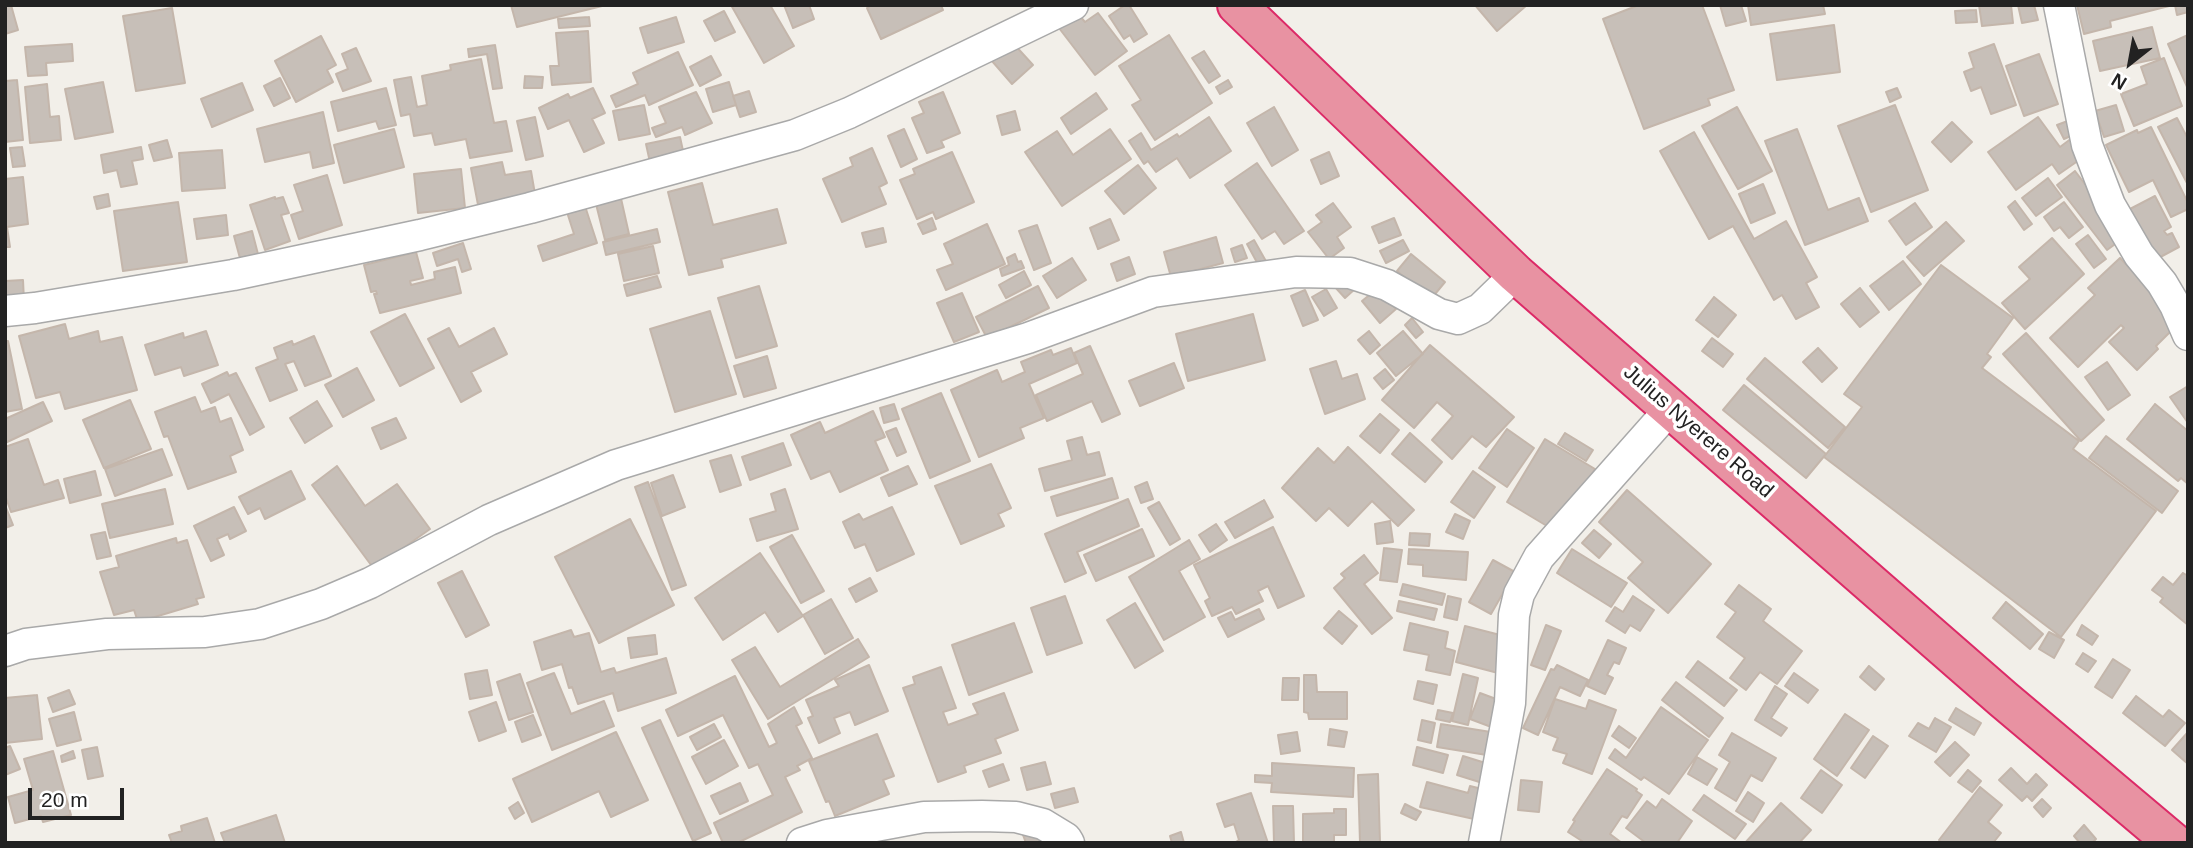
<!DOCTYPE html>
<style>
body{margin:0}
#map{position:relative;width:2193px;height:848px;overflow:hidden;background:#f2efe9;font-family:Helvetica,sans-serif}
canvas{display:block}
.frame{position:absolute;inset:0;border:7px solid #222;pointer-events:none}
.north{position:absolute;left:2095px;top:28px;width:70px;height:70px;-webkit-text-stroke:5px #fff;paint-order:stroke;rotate:211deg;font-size:19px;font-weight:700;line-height:28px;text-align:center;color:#222}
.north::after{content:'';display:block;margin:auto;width:24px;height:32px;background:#222;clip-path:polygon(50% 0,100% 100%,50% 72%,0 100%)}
.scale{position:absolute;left:28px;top:788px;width:96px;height:32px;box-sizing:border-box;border:4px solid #222;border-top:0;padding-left:9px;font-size:21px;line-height:24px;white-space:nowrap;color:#222;-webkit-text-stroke:5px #fff;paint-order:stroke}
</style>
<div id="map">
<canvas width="2193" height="848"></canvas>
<div class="frame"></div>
<div class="north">N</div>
<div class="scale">20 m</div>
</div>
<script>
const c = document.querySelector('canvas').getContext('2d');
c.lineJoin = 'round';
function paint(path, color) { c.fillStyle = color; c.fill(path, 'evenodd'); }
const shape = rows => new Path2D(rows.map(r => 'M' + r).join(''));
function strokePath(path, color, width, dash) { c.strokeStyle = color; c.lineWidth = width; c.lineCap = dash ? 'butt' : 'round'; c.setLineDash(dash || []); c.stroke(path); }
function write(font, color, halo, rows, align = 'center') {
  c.font = font + ' Helvetica,sans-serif'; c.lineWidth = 7; c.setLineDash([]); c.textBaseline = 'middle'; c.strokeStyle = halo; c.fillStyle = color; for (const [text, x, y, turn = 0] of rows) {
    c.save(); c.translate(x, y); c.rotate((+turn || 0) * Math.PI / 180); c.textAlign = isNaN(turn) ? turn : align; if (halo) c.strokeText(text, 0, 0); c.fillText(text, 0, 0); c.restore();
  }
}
const building = shape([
 [5,5,11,5,18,30,5,34,5,5],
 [511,5,601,5,602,6,517,27,511,5],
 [731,5,770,5,794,46,764,63,731,5],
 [784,5,809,5,814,19,793,28,784,5],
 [872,5,941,5,943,10,881,39,867,8,872,5],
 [1125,5,1129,5,1147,34,1134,42,1130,35,1124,39,1109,16,1125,5],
 [1475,5,1527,5,1497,31,1475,5],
 [1639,5,1702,5,1734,90,1708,99,1710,105,1644,129,1603,19,1639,5],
 [1720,5,1741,5,1746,21,1726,26,1720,5],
 [1748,5,1823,5,1825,14,1751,25,1748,5],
 [1979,5,2011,5,2013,23,1982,26,1979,5],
 [2018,5,2034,5,2038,20,2022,23,2018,5],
 [2077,5,2173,5,2110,21,2111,27,2084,34,2077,5],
 [2175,5,2188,5,2188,12,2177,15,2175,5],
 [172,8,185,83,136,91,123,16,172,8],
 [1976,10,1977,22,1956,23,1955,11,1976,10],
 [724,11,735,32,715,41,704,21,724,11],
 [1098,13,1127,51,1095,75,1059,28,1078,14,1085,22,1098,13],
 [589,17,590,26,559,28,558,19,589,17],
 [676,17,684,42,648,53,640,28,676,17],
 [1834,25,1840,72,1777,80,1770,34,1834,25],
 [2152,27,2160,58,2100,71,2093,41,2152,27],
 [588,31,591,82,552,85,550,66,559,66,556,33,588,31],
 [1169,35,1212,103,1155,140,1132,105,1141,100,1119,66,1169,35],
 [2188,35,2188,89,2168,44,2188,35],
 [321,36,336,65,327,70,333,82,296,102,275,61,321,36],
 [1012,42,1033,65,1012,84,992,61,1012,42],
 [72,44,73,61,46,63,47,75,28,76,25,47,72,44],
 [1994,44,2016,105,1991,114,1981,87,1971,91,1964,72,1974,68,1969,53,1994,44],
 [495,45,502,88,493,89,487,54,469,57,468,49,495,45],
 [356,48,371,81,343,91,336,74,348,69,342,54,356,48],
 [1204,51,1220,76,1209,83,1192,58,1204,51],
 [678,52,693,85,649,105,645,95,616,107,611,96,638,84,633,73,678,52],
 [2039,54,2058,104,2024,116,2006,66,2039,54],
 [711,56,721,75,700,86,690,67,711,56],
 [2164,58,2182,106,2134,126,2121,94,2147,84,2141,67,2164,58],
 [481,59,494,123,506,121,512,151,470,158,466,139,435,145,432,133,414,136,410,114,401,116,394,80,411,77,417,107,427,105,422,76,451,70,450,65,481,59],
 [525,76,543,77,542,88,524,88,525,76],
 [280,78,290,98,274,106,264,86,280,78],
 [17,80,23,140,5,142,5,81,17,80],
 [1228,80,1232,87,1220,94,1216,87,1228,80],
 [103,82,113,132,75,139,65,89,103,82],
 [729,82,736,105,713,112,706,89,729,82],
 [242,83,253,110,212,127,201,99,242,83],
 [47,84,50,117,59,116,61,140,30,143,25,87,47,84],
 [386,88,396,125,379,129,376,121,338,131,331,102,386,88],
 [593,88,605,113,592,119,604,143,584,152,569,120,548,129,539,108,568,94,570,98,593,88],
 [1897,88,1901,97,1890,102,1886,92,1897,88],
 [749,91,756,112,740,117,733,96,749,91],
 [696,92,712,123,685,135,682,127,656,137,652,128,666,123,659,107,696,92],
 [943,92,960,133,941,141,944,147,927,153,912,118,924,113,919,102,943,92],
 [1096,93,1107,109,1071,134,1061,118,1096,93],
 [644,105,650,134,619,140,613,111,644,105],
 [1895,105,1928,190,1871,212,1838,126,1895,105],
 [2116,105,2124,131,2104,137,2095,111,2116,105],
 [1274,107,1298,150,1272,166,1247,123,1274,107],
 [1737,107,1772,171,1738,189,1702,126,1737,107],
 [1015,111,1020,130,1002,135,997,116,1015,111],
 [323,112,334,163,313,168,310,152,265,162,257,129,323,112],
 [535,117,543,156,526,160,517,121,535,117],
 [1209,117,1231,151,1190,178,1177,158,1156,172,1148,161,1144,164,1129,141,1141,133,1151,150,1177,134,1179,137,1209,117],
 [2038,117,2060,147,2072,138,2085,156,2059,174,2052,164,2016,190,1988,152,2038,117],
 [2177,118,2188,139,2188,185,2158,127,2177,118],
 [2073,119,2079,132,2064,139,2057,125,2073,119],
 [1952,122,1972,142,1951,162,1932,142,1952,122],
 [2151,127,2188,203,2188,209,2171,217,2153,180,2129,192,2106,145,2137,130,2138,133,2151,127],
 [394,129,404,167,344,183,334,145,394,129],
 [904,129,917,159,901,167,888,136,904,129],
 [1110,129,1131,159,1062,206,1025,152,1057,131,1073,155,1110,129],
 [1797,129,1828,210,1859,198,1868,221,1805,245,1765,141,1797,129],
 [1694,132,1754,239,1786,221,1817,277,1806,283,1819,307,1796,319,1782,295,1774,300,1733,226,1709,239,1660,151,1694,132],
 [680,137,685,160,651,167,646,144,680,137],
 [167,140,172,157,154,161,149,145,167,140],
 [22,147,25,166,13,167,10,148,22,147],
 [141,147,143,159,132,161,137,184,121,187,117,170,104,173,101,155,141,147],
 [872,148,887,183,879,187,886,204,842,222,823,179,853,166,850,158,872,148],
 [222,150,225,188,182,191,179,153,222,150],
 [952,152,974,202,936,219,933,212,917,219,900,180,915,174,913,169,952,152],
 [1329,152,1339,176,1321,184,1311,160,1329,152],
 [502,162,505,175,531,171,536,200,479,210,471,168,502,162],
 [1257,163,1304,231,1284,244,1275,231,1262,239,1225,185,1257,163],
 [1138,165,1156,188,1124,214,1105,191,1138,165],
 [461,169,465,208,418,213,414,174,461,169],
 [2075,171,2125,237,2107,250,2057,185,2075,171],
 [327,175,342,225,299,239,291,215,303,211,294,185,327,175],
 [23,177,28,224,7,227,10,247,5,247,5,179,23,177],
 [2048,178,2062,197,2036,216,2022,198,2048,178],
 [702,183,713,225,777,209,786,243,721,259,723,267,689,275,668,192,702,183],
 [1763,184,1775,213,1751,223,1739,194,1763,184],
 [108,194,110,206,97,209,94,197,108,194],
 [620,194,629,234,605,240,595,200,620,194],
 [2155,196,2171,227,2164,231,2167,235,2172,233,2179,247,2151,262,2142,232,2130,209,2155,196],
 [275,197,275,199,283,197,289,213,281,215,290,241,265,250,250,205,275,197],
 [2015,201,2032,224,2024,230,2008,207,2015,201],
 [178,202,187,262,123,271,114,211,178,202],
 [2064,202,2083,227,2069,238,2060,227,2054,231,2044,217,2064,202],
 [584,203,597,243,543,261,538,246,574,234,566,209,584,203],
 [1333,203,1351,227,1337,237,1344,248,1329,259,1308,232,1322,222,1316,215,1333,203],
 [1915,203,1932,227,1906,245,1889,221,1915,203],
 [226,215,228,235,197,239,194,219,226,215],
 [932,218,936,229,923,234,918,224,932,218],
 [1394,218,1401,235,1379,243,1372,227,1394,218],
 [1110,219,1119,240,1098,249,1090,228,1110,219],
 [1946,222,1964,241,1924,276,1907,257,1946,222],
 [987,224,1005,264,946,290,937,270,953,264,944,244,987,224],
 [1037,225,1051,263,1034,270,1019,231,1037,225],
 [883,228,886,242,866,247,862,233,883,228],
 [657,229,660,242,606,255,603,242,657,229],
 [252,231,259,258,241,262,234,236,252,231],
 [2088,235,2106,259,2094,268,2076,244,2088,235],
 [1216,237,1223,263,1171,277,1164,252,1216,237],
 [2052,238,2084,274,2025,329,2002,303,2030,279,2019,267,2052,238],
 [1254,240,1267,263,1260,268,1247,244,1254,240],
 [1403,240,1409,251,1386,263,1380,251,1403,240],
 [463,243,471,269,462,272,458,259,437,266,433,253,463,243],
 [1242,245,1247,258,1235,262,1231,249,1242,245],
 [653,246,659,273,624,281,618,254,653,246],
 [416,252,423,278,410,281,411,285,435,279,434,272,455,267,461,293,380,313,374,294,377,294,376,291,371,292,364,265,416,252],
 [1015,254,1018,262,1021,261,1024,268,1002,276,1000,269,1009,265,1007,258,1015,254],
 [1411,254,1445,282,1431,299,1397,271,1411,254],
 [1129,257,1135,274,1117,281,1111,264,1129,257],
 [1072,258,1086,280,1057,298,1043,276,1072,258],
 [2120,258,2181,321,2156,346,2158,349,2137,370,2109,342,2124,328,2121,325,2078,367,2050,338,2095,295,2088,288,2120,258],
 [1903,261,1921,284,1889,310,1870,286,1903,261],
 [1941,265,2013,318,1987,354,1991,357,1982,368,2079,441,2073,449,2156,511,2061,637,1824,457,1862,407,1844,394,1941,265],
 [1024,271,1031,285,1006,298,999,285,1024,271],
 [657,276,661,287,627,296,624,285,657,276],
 [23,280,24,301,5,302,5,281,23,280],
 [759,286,777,346,736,358,718,298,759,286],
 [1038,286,1049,308,987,338,976,317,1038,286],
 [1335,287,1356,288,1345,298,1335,287],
 [1378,288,1396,309,1380,323,1362,301,1378,288],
 [1860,288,1879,312,1860,327,1841,304,1860,288],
 [1326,289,1337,308,1324,316,1312,297,1326,289],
 [1305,290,1318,320,1303,326,1291,296,1305,290],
 [962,293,979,332,954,342,937,303,962,293],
 [1714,297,1736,315,1718,337,1696,320,1714,297],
 [710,311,736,394,675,412,650,329,710,311],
 [405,314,434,368,400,386,371,332,405,314],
 [1253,314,1265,360,1188,381,1176,334,1253,314],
 [1412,318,1423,332,1416,338,1405,325,1412,318],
 [65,324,69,339,98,331,100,342,122,337,137,390,65,409,60,392,36,398,19,336,65,324],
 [449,328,459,347,494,328,507,354,471,372,481,391,461,402,428,339,449,328],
 [206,331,218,365,184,376,181,367,155,375,145,345,183,333,184,338,206,331],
 [1369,331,1380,345,1370,354,1358,340,1369,331],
 [1403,331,1423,354,1396,376,1377,353,1403,331],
 [2026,333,2104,420,2081,441,2003,354,2026,333],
 [314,336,331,376,305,386,294,361,285,364,297,390,270,401,256,368,278,359,274,348,292,341,293,345,314,336],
 [1712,338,1733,354,1723,367,1702,351,1712,338],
 [5,341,8,341,22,409,5,412,5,341],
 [1430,345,1514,417,1486,447,1472,436,1452,459,1432,440,1453,416,1437,402,1414,428,1382,400,1430,345],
 [1090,346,1120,414,1102,422,1092,401,1047,421,1036,395,1083,374,1074,353,1090,346],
 [1071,348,1077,363,1029,384,1044,418,1020,428,1024,438,979,457,951,390,997,370,1002,382,1025,372,1021,362,1051,350,1053,355,1071,348],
 [1818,348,1837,368,1822,382,1803,362,1818,348],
 [767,356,776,388,744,397,734,366,767,356],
 [1765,358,1845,427,1828,448,1747,379,1765,358],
 [1336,361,1342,379,1357,374,1365,399,1325,414,1310,369,1336,361],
 [2107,362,2130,395,2108,410,2085,377,2107,362],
 [1174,363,1184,388,1140,406,1129,381,1174,363],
 [357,368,374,400,343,417,325,385,357,368],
 [1385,369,1394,380,1383,389,1374,378,1385,369],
 [227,372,229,376,236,373,264,427,250,435,229,394,211,403,202,384,227,372],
 [1744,385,1826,454,1806,478,1723,410,1744,385],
 [2188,386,2188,423,2170,397,2188,386],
 [941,393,970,461,930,478,902,409,941,393],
 [195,397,201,412,215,407,220,422,231,418,243,450,230,456,236,472,188,489,168,436,164,437,155,412,195,397],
 [130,400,151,449,104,468,83,420,130,400],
 [317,401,332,426,305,443,290,418,317,401],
 [43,402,52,421,5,443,5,419,43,402],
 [894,404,899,419,884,423,880,408,894,404],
 [2155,404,2188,431,2188,484,2181,478,2178,481,2127,439,2155,404],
 [873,411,885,437,875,441,888,470,840,492,830,471,811,479,791,435,820,422,825,433,873,411],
 [1380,414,1399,430,1380,453,1360,436,1380,414],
 [396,418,406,438,381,449,372,428,396,418],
 [896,428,906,452,897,456,886,432,896,428],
 [1507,429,1534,448,1507,487,1479,468,1507,429],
 [1410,433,1442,462,1425,482,1392,454,1410,433],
 [1565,433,1593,450,1586,461,1558,444,1565,433],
 [2106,436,2178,491,2162,513,2089,458,2106,436],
 [1082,437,1087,455,1099,452,1105,475,1045,491,1039,469,1072,460,1067,441,1082,437],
 [28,439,44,485,58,480,64,498,11,512,5,495,5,447,28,439],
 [1545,439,1595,469,1557,532,1507,502,1545,439],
 [783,443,791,465,750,480,742,457,783,443],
 [1348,447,1414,510,1398,526,1372,501,1348,526,1329,508,1316,521,1282,488,1318,448,1334,463,1348,447],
 [162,449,172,475,115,496,105,469,162,449],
 [731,455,741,485,720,492,710,461,731,455],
 [991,464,1011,508,998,514,1004,526,961,544,935,486,991,464],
 [337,466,365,506,397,484,430,529,374,569,312,485,337,466],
 [908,466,917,484,889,496,881,478,908,466],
 [95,471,101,495,70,503,64,479,95,471],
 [291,471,305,499,265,519,260,508,248,514,239,497,291,471],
 [1473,471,1495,487,1474,518,1451,502,1473,471],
 [673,475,685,507,662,516,651,483,673,475],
 [1112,478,1118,498,1057,516,1051,497,1112,478],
 [648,482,686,585,672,590,635,487,648,482],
 [1147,482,1153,499,1141,503,1135,487,1147,482],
 [165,489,173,524,110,538,102,504,165,489],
 [785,489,798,529,757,541,750,519,776,511,771,494,785,489],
 [1627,490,1711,564,1668,613,1628,578,1643,562,1599,522,1627,490],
 [1128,499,1139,526,1077,552,1086,573,1065,582,1045,534,1128,499],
 [1264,500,1273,517,1235,538,1225,522,1264,500],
 [1159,502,1180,539,1170,545,1148,508,1159,502],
 [5,505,13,525,5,528,5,505],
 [234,507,246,531,230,539,228,534,217,539,224,555,211,561,194,526,234,507],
 [892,507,914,554,877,571,865,544,855,548,843,522,859,514,863,520,892,507],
 [1455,514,1470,521,1463,539,1446,532,1455,514],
 [630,519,674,605,599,643,555,557,630,519],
 [1390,521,1393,542,1377,544,1375,524,1390,521],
 [1216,524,1227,540,1210,552,1199,535,1216,524],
 [1273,527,1304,596,1278,608,1268,586,1258,591,1263,601,1236,614,1232,607,1212,616,1205,601,1210,598,1194,565,1273,527],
 [1142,529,1154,556,1096,581,1084,555,1142,529],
 [1594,530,1611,544,1599,558,1582,543,1594,530],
 [105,532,111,556,97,559,91,535,105,532],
 [1410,533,1430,534,1429,546,1409,545,1410,533],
 [792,535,824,591,801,603,770,547,792,535],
 [176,538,177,543,187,540,204,597,196,599,198,604,138,622,134,610,114,615,100,572,119,567,116,556,176,538],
 [1189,540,1200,559,1179,571,1205,617,1164,640,1129,577,1189,540],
 [1384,548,1402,550,1397,582,1380,580,1384,548],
 [1409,549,1468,552,1466,580,1423,576,1423,565,1408,564,1409,549],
 [1572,549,1627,583,1611,607,1557,573,1572,549],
 [760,553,803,616,778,632,765,612,723,640,695,598,760,553],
 [1364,555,1378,573,1364,584,1392,618,1372,634,1334,588,1345,578,1341,574,1364,555],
 [1493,560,1515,572,1491,614,1469,602,1493,560],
 [462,571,489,625,466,637,438,583,462,571],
 [2183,573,2188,576,2188,625,2160,602,2163,598,2152,590,2163,577,2173,585,2183,573],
 [870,578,877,591,856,602,849,589,870,578],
 [1403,584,1445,594,1442,605,1400,595,1403,584],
 [1739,585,1771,609,1763,621,1802,651,1777,684,1760,672,1746,690,1730,678,1745,658,1717,637,1736,612,1725,604,1739,585],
 [1065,596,1082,643,1047,655,1031,608,1065,596],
 [1448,596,1461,599,1457,620,1444,617,1448,596],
 [1633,596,1654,610,1640,631,1630,625,1625,633,1606,621,1615,607,1623,612,1633,596],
 [831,599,853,638,825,654,803,615,831,599],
 [1399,601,1437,609,1434,620,1397,611,1399,601],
 [2006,602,2043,634,2030,649,1993,618,2006,602],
 [1135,603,1163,651,1135,668,1107,620,1135,603],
 [1259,609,1264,619,1228,637,1218,618,1231,612,1235,620,1259,609],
 [1339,611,1357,626,1342,644,1324,628,1339,611],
 [1014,623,1032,672,969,695,952,645,1014,623],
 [1410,623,1448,632,1445,648,1455,651,1450,675,1426,670,1429,655,1404,650,1410,623],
 [1546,625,1561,631,1545,670,1531,665,1546,625],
 [2082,625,2098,636,2092,645,2077,635,2082,625],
 [1465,626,1508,637,1498,673,1456,662,1465,626],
 [571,630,574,637,589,633,601,672,614,668,616,673,666,658,676,693,618,711,613,693,578,704,572,687,569,688,562,664,542,670,534,642,571,630],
 [2049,632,2064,640,2054,658,2039,649,2049,632],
 [655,635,657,654,631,658,628,638,655,635],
 [858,639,869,657,768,719,732,660,755,647,780,687,858,639],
 [1608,640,1626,648,1619,664,1614,662,1607,675,1613,678,1605,694,1587,686,1608,640],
 [2083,653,2096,661,2088,672,2076,664,2083,653],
 [2113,659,2130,670,2112,698,2095,687,2113,659],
 [1698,661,1737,690,1724,706,1686,677,1698,661],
 [869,665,888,711,855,725,850,712,834,718,840,733,819,743,808,718,813,716,806,700,839,686,835,680,869,665],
 [1557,665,1588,680,1580,696,1560,687,1538,735,1523,728,1551,669,1554,670,1557,665],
 [1869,666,1884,679,1875,690,1860,677,1869,666],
 [941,667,956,708,943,712,948,725,978,714,973,704,1004,693,1018,730,995,739,1001,753,964,766,966,772,938,782,903,688,915,684,913,677,941,667],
 [487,670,492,695,470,699,465,674,487,670],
 [554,673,571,714,604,701,614,726,552,750,527,683,554,673],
 [1794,673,1818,690,1808,703,1785,686,1794,673],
 [520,674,533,712,509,720,497,682,520,674],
 [1463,674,1478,678,1468,725,1452,721,1463,674],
 [1304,675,1316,675,1317,692,1347,692,1347,719,1309,719,1308,713,1304,712,1304,675],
 [735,676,769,747,777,743,768,724,794,707,802,723,796,726,812,758,797,766,800,770,785,777,802,812,737,843,723,843,714,823,773,795,758,764,749,768,723,715,678,736,666,710,735,676],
 [1283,678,1299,678,1298,700,1282,700,1283,678],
 [1418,681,1437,685,1433,704,1414,699,1418,681],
 [1676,682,1723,718,1709,737,1662,700,1676,682],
 [1775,686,1787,694,1771,718,1787,728,1781,736,1755,720,1775,686],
 [69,690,75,704,53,712,48,698,69,690],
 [1480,693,1504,702,1494,728,1470,719,1480,693],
 [37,695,42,739,5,743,5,698,37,695],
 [2136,696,2163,717,2169,710,2185,723,2165,746,2123,713,2136,696],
 [1555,699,1586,709,1589,700,1616,710,1592,774,1563,763,1567,754,1553,750,1558,738,1543,732,1555,699],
 [496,702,506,731,479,741,469,712,496,702],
 [1661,707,1708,740,1669,794,1644,777,1641,780,1609,758,1615,749,1626,758,1661,707],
 [1956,708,1981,723,1974,735,1949,720,1956,708],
 [1438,710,1453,713,1450,722,1436,719,1438,710],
 [74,712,81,740,57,746,49,719,74,712],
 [1845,714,1869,730,1837,776,1814,759,1845,714],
 [533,715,541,735,522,742,515,722,533,715],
 [1935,718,1951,727,1936,752,1909,736,1918,723,1929,729,1935,718],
 [660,720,711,833,693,841,642,728,660,720],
 [1422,720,1435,723,1431,743,1418,740,1422,720],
 [714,724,721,737,697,750,690,737,714,724],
 [1441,724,1497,733,1493,756,1437,747,1441,724],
 [1619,726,1636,738,1629,748,1612,736,1619,726],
 [1330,729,1347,732,1344,747,1328,745,1330,729],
 [616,732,648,800,611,817,599,791,532,822,513,779,616,732],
 [1297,732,1300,751,1281,754,1278,735,1297,732],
 [2188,732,2188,764,2172,750,2188,732],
 [1732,733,1776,758,1762,781,1751,775,1736,801,1715,788,1730,762,1719,755,1732,733],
 [877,734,894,776,883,780,889,794,835,816,829,801,826,802,809,761,877,734],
 [1873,736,1888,746,1865,778,1851,768,1873,736],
 [724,740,738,766,706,784,692,757,724,740],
 [1955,742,1969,755,1950,776,1935,762,1955,742],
 [10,746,20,769,5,775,5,748,10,746],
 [97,747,103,776,88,779,82,750,97,747],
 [1417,747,1448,755,1443,773,1413,765,1417,747],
 [53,751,71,815,43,822,41,816,15,823,8,797,33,790,24,759,53,751],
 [73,751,75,758,62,762,61,756,73,751],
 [1463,756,1495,766,1489,785,1457,775,1463,756],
 [1697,757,1717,769,1707,785,1688,774,1697,757],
 [1045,762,1051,784,1027,790,1021,768,1045,762],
 [1272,763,1354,768,1353,797,1271,792,1272,783,1255,782,1255,775,1272,776,1272,763],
 [1003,764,1009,780,989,787,983,771,1003,764],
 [2011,768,2027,784,2036,774,2047,785,2032,801,2027,796,2022,801,1999,780,2011,768],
 [1607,769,1637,789,1636,791,1642,795,1627,818,1622,816,1610,834,1622,843,1585,843,1568,832,1575,821,1573,820,1607,769],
 [1821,770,1842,785,1822,813,1801,798,1821,770],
 [1968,770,1981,781,1972,792,1958,782,1968,770],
 [1378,774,1380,843,1360,843,1358,775,1378,774],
 [1521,780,1542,782,1539,812,1518,810,1521,780],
 [1427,782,1468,793,1470,786,1490,791,1483,821,1420,807,1427,782],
 [740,783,748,801,720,814,711,796,740,783],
 [1980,787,2002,805,1988,822,2001,833,1993,843,1941,843,1939,840,1980,787],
 [1074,788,1078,802,1055,808,1051,794,1074,788],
 [1748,792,1764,803,1753,822,1736,811,1748,792],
 [1251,793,1268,843,1234,843,1239,840,1234,824,1225,827,1217,804,1251,793],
 [1704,795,1746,824,1735,839,1693,810,1704,795],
 [1662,799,1692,821,1677,843,1646,843,1626,828,1647,801,1656,808,1662,799],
 [2042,799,2051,808,2043,817,2034,807,2042,799],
 [518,802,524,813,515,819,509,808,518,802],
 [1781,803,1811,830,1799,843,1745,843,1781,803],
 [1405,804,1421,812,1416,820,1401,813,1405,804],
 [1273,806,1293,806,1294,843,1274,843,1273,806],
 [1334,809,1346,809,1346,835,1334,835,1334,843,1303,843,1303,814,1334,813,1334,809],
 [276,815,285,843,225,843,221,833,276,815],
 [207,818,215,843,172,843,169,835,182,831,181,826,207,818],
 [2084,825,2096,839,2092,843,2080,843,2074,836,2084,825],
 [1042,826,1050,843,1026,843,1023,835,1042,826],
 [1181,832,1184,843,1172,843,1170,836,1181,832]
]);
paint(building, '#c7bfb8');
strokePath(building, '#c4b6ab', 2);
const street = shape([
 [2059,5,2087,145,2110,205,2139,255,2162,283,2175,305,2188,335],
 [5,311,35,308,233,275,420,235,530,208,795,135,849,113,1073,5],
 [5,651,26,644,107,634,205,632,260,624,321,604,370,583,489,520,616,465,1028,338,1153,292,1296,272,1350,273,1387,285,1439,314,1458,319,1480,309,1516,274],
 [802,843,827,835,924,817,982,816,1016,817,1043,824,1066,838,1069,843],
 [1484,843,1510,703,1514,615,1519,594,1539,557,1671,408]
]);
const highway = shape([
 [1237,5,1516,274,2003,699,2174,843]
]);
strokePath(street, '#a9a9a9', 33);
strokePath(highway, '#dc2a67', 42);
strokePath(street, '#fff', 30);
strokePath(highway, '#e892a2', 38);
write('21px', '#222', '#fff', [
 ["Julius Nyerere Road",1698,432,41]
]);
</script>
